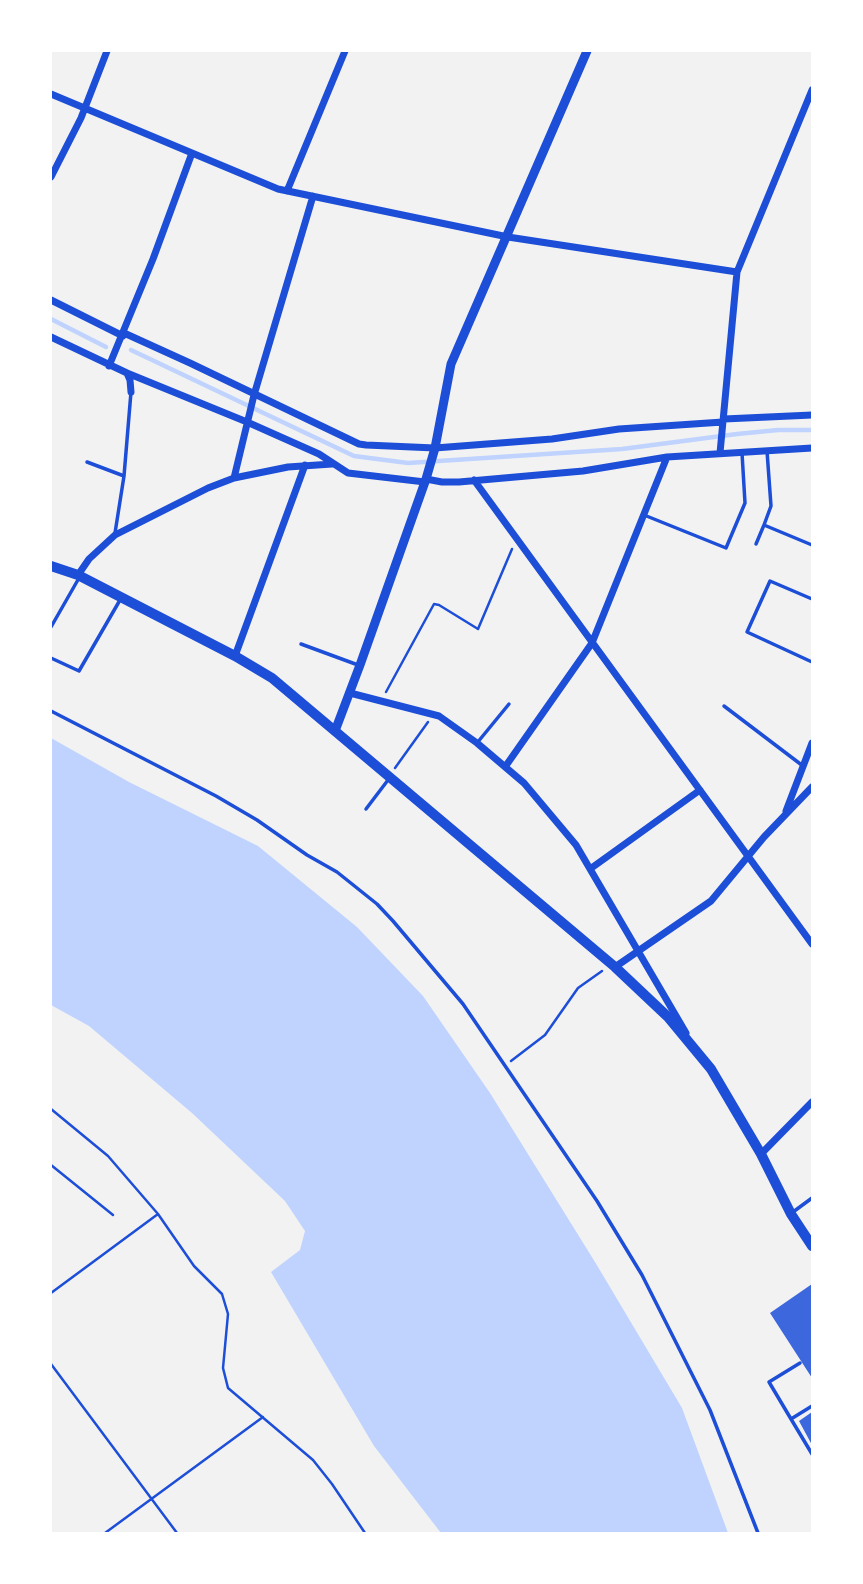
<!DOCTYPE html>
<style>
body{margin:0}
#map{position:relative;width:863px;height:1584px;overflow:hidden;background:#f2f2f2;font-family:Ubuntu,sans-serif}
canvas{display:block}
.frame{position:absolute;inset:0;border:52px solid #fff;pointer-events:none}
</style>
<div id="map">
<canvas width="863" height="1584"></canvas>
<div class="frame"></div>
</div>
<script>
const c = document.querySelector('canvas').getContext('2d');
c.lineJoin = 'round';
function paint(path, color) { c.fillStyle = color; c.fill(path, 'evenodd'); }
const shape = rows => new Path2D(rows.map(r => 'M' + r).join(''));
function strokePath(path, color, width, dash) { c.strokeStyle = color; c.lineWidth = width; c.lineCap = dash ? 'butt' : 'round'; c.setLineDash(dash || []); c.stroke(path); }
paint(shape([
 [51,738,129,782,258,846,357,927,423,996,490,1093,595,1262,682,1408,728,1533,441,1533,374,1446,271,1272,300,1250,305,1231,285,1201,192,1113,89,1026,51,1005]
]), '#bfd3fe');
strokePath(shape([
 [51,319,106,347],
 [131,350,354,456,408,463,622,449,737,434,778,430,812,430]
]), '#bfd3fe', 4.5);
paint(shape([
 [812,1284,812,1378,770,1313],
 [812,1412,812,1445,799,1421]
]), '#3d67dc');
strokePath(shape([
 [386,692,434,604,439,605,478,629,512,549],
 [395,768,428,722],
 [511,1061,545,1035,578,988,602,971],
 [51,1109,108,1156,158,1214,194,1266,222,1294,228,1314,223,1368,228,1388,313,1460,332,1484,365,1533],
 [51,1165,113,1215],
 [51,1293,158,1214],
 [51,1364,177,1533],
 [105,1533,263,1417]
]), '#1d4ed8', 2.5);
strokePath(shape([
 [767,451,771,506,764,525,812,545],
 [87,462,124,476],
 [644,515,726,548,745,503,742,453],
 [115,533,124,476,131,392],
 [756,544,764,525],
 [812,599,770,581,747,632,812,662],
 [51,627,79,578],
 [301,644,358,665],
 [51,658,79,671,120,600],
 [724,706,803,766],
 [51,711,216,796,257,820,307,855,337,872,377,904,393,921,463,1004,597,1201,642,1275,710,1410,758,1533],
 [477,743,509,704],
 [366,809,388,780],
 [793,1212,812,1198],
 [812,1406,791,1419,812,1454],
 [791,1419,769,1382,800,1363]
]), '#1d4ed8', 3.5);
strokePath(shape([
 [51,94,278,189,508,237,737,272,720,453],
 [51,177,81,118,107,51],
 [287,191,345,51],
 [737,272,812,90],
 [51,300,123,336],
 [124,333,190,363,359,444,366,445,435,448,552,439,619,429,723,422],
 [51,337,127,373,130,380,131,392],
 [109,366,153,259,192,153],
 [127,373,247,422,319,454,348,473,425,482],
 [724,419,812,415],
 [234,478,254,395,313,196],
 [426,479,442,482,459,482,583,471,667,457,812,448],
 [474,480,812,944],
 [78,575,89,559,115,535,208,488,234,478,288,467,332,464],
 [235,656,305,465],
 [350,693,439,716,477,743,524,783,576,845,686,1033],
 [505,767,592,643,667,457],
 [786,811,812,743],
 [590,869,700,790],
 [615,967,711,901,764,837,812,787],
 [761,1154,812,1102]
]), '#1d4ed8', 7);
strokePath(shape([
 [335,731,360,665,426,479,435,448,451,364,587,51]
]), '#1d4ed8', 9);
strokePath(shape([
 [51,566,78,575,235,656,272,678,615,967,668,1017,711,1069,761,1154,791,1214,812,1246]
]), '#1d4ed8', 10);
</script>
